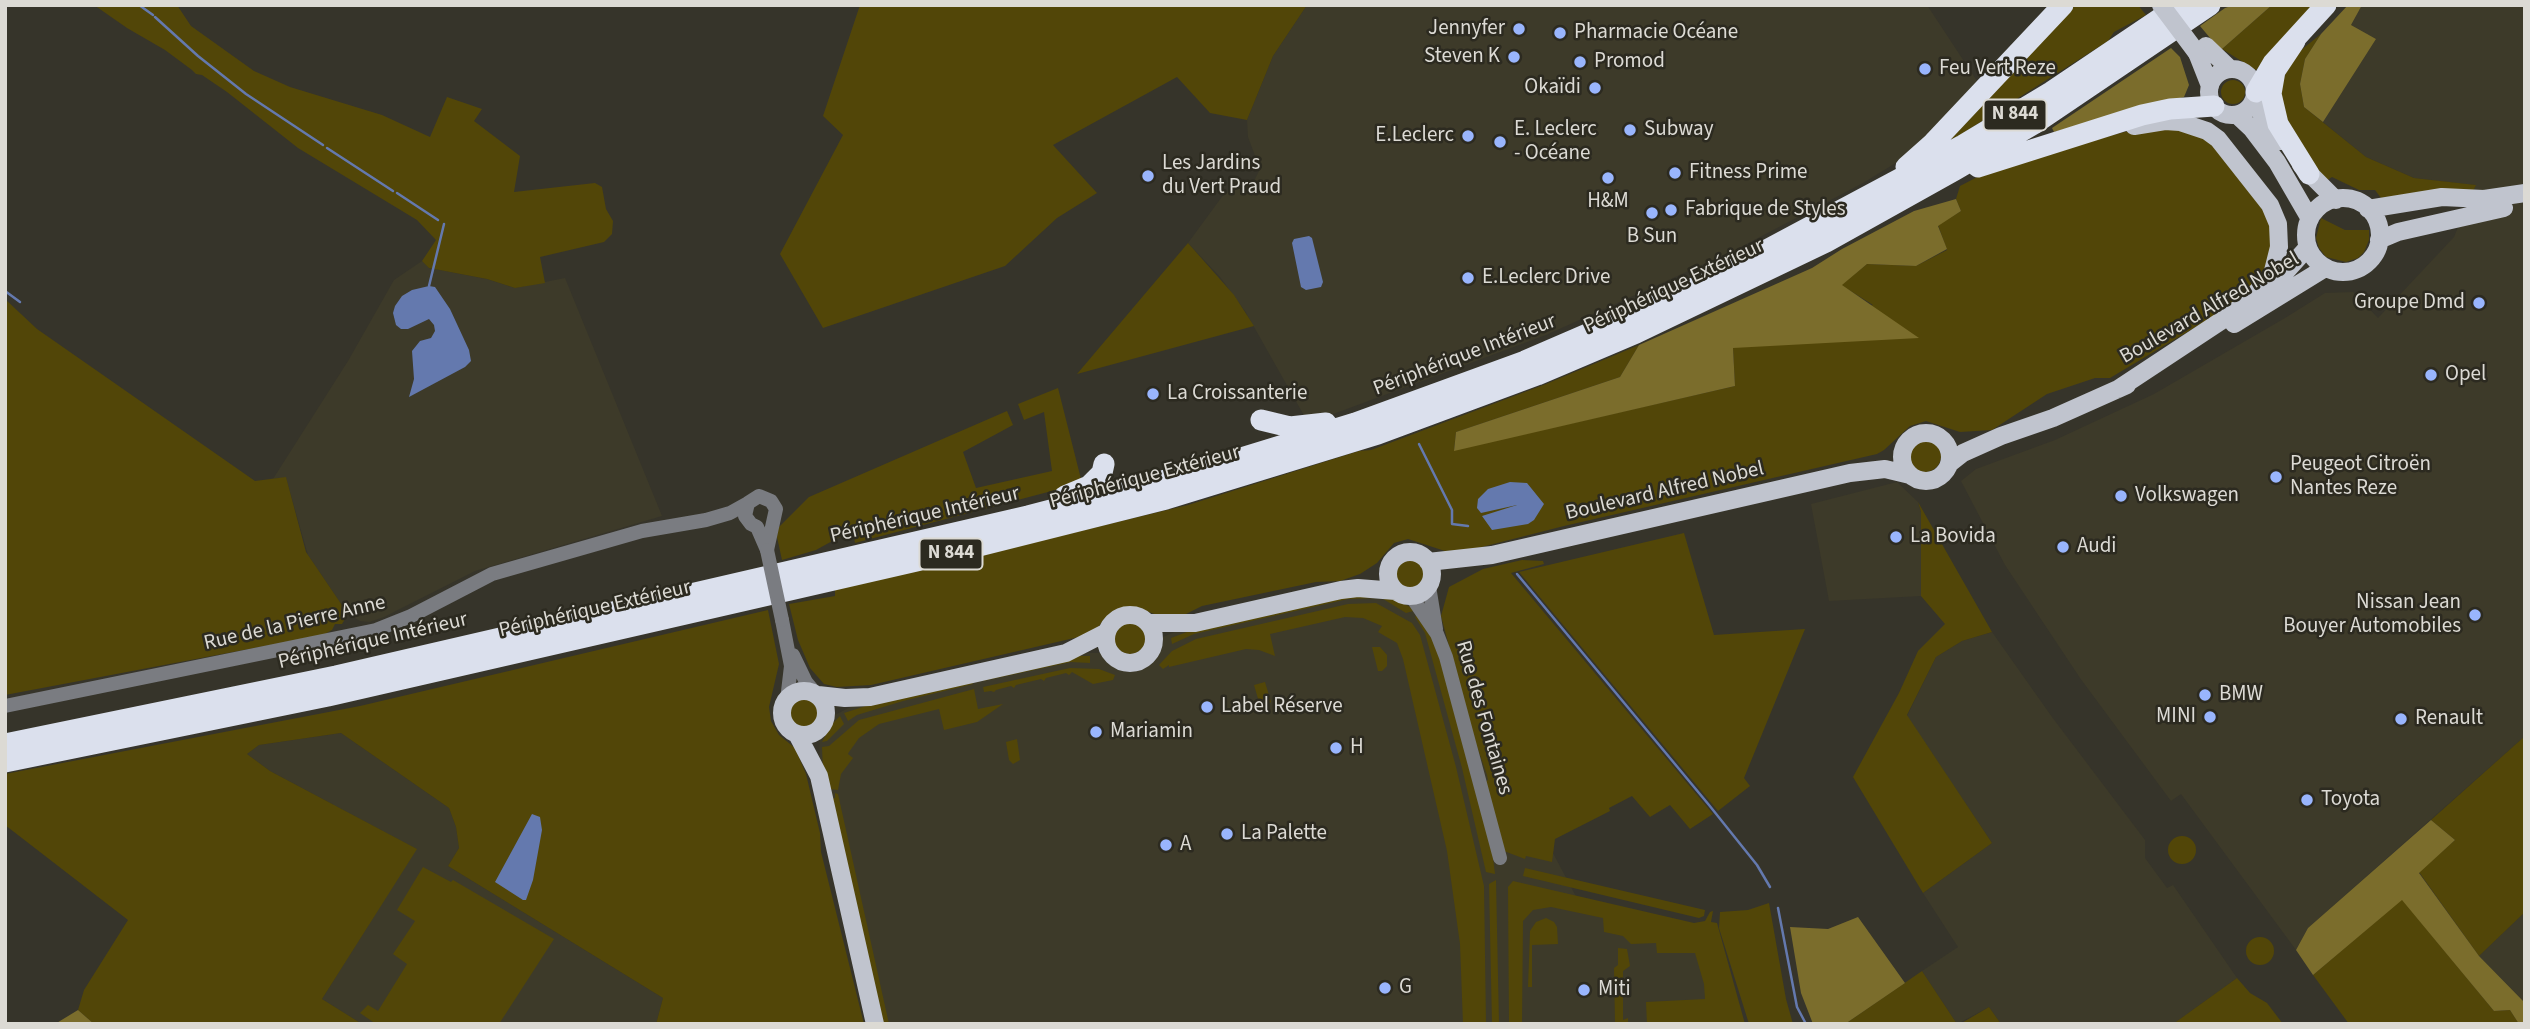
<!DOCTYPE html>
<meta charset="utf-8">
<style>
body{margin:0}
#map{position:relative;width:2530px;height:1029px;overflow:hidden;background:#36342a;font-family:"Source Sans 3",sans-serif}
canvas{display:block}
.frame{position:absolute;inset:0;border:7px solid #dcdad4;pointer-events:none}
</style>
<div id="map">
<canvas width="2530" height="1029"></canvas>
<div class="frame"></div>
</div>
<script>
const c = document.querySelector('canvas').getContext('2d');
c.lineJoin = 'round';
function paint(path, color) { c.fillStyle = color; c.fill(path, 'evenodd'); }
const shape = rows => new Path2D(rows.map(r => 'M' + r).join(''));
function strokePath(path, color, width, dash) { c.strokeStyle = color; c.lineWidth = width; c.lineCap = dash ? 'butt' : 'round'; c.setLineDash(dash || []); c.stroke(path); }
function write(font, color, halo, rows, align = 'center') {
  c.font = font + ' "Source Sans 3",sans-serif'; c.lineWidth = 5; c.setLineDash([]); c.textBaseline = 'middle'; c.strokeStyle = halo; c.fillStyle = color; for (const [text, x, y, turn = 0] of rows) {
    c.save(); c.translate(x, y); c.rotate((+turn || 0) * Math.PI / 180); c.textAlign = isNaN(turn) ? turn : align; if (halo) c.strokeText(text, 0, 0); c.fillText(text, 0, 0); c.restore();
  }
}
paint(shape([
 [1307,5,1927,5,1977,81,1921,145,1899,161,1863,183,1735,250,1546,335,1328,416,1306,419,1245,311,1220,277,1188,243,1224,194,1253,183,1260,169,1248,137,1247,120,1273,56],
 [2362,5,2525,5,2525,736,2308,928,2296,950,2181,794,2171,801,2080,678,2005,565,1961,481,1976,469,2055,440,2154,394,2285,318,2325,293,2353,292,2378,318,2454,237,2475,185,2414,178,2366,157,2323,122,2376,39,2351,25],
 [422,261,429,268,487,279,515,288,565,278,662,516,475,571,384,617,369,622,360,621,348,614,308,555,286,478,273,479,348,361,394,280],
 [1897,482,1918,502,1921,512,1921,596,1829,601,1811,504],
 [1396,591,1411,596,1437,634,1581,906,1696,935,1716,1006,1648,1024,875,1024,819,776,820,728,825,720,870,697,1066,653,1111,653,1125,662,1138,661,1152,649,1154,641,1195,623],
 [1992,632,2052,717,2145,840,2145,858,2167,888,2173,885,2237,978,2173,1024,2001,1024,1989,1007,1957,1024,1922,971,1958,947,1923,893,1992,843,1907,716,1936,657,1962,641],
 [341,733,449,808,456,827,459,848,448,866,663,998,656,1024,362,1024,322,999,416,849,270,771,247,754,259,745],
 [2525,912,2525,1003,2479,956]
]), '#3d3a29');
paint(shape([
 [94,5,177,5,191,26,254,71,290,87,382,115,430,137,447,97,482,109,474,121,520,156,514,192,595,183,602,187,606,209,613,221,612,234,604,242,540,257,545,283,515,288,487,279,429,268,422,261,436,240,417,220,298,148,227,92,202,75,196,74,192,70,165,50,127,28],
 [860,5,1307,5,1273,56,1247,120,1210,113,1177,77,1053,145,1097,193,1057,218,1005,266,823,328,780,254,843,135,823,116],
 [2069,5,2138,5,2146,15,2114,32,2108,41,1952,140,1948,133],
 [2272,5,2321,5,2296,33,2256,70,2222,49],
 [2321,34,2305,59,2300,84,2304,107,2366,157,2414,178,2476,185,2471,195,2438,190,2381,198,2375,190,2359,190,2332,177,2326,181,2283,123,2276,93,2295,55],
 '2221 92a12 12 0 1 1 24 0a12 12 0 1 1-24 0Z',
 [2170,124,2209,136,2257,198,2271,227,2271,251,2261,277,2242,296,2209,319,2110,378,2095,378,2047,394,1992,430,1960,432,1926,421,1910,426,1884,450,1877,454,1564,526,1470,550,1445,551,1408,539,1394,543,1377,563,1360,574,1340,581,1316,582,1202,606,1184,615,1160,616,1135,607,1128,607,1105,618,1096,630,1083,636,871,685,837,687,824,684,810,668,798,640,789,604,835,596,835,590,1188,505,1359,451,1371,450,1546,384,1639,345,1620,377,1456,432,1454,450,1735,386,1733,348,1873,305,1841,285,1867,264,1916,266,1947,250,1938,225,1961,211,1956,199,1960,186,1987,172,2025,159,2128,131],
 [2321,218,2345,230,2369,230,2369,240,2364,252,2358,258,2346,262,2326,257,2319,248,2316,238],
 [1188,243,1234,295,1254,326,1077,374],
 [5,299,37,329,255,481,286,477,306,552,348,614,342,624,335,624,332,630,323,635,5,695],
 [1058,388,1082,483,855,543,854,538,845,534,816,550,782,560,777,537,778,528,809,497,1007,411,1013,425,963,452,976,488,1052,471,1044,412,1024,420,1018,404],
 '1909 456a16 16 0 1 1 32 0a16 16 0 1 1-32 0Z',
 [1918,502,1992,632,1962,641,1936,657,1907,715,1992,843,1923,893,1853,777,1899,693,1918,651,1945,624,1921,596,1921,512],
 [1684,533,1714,635,1805,629,1744,778,1750,786,1718,811,1519,572],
 '1396 574a16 16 0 1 1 32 0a16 16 0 1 1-32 0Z',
 [1522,560,1543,561,1544,564,1511,573,1713,814,1690,829,1670,805,1650,817,1632,796,1609,808,1610,811,1555,839,1552,862,1526,856,1525,859,1504,851,1485,782,1488,780,1487,775,1471,729,1441,616,1449,587,1483,569],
 [1342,595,1376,598,1348,599,1194,634,1172,644,1171,638,1200,627],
 [1389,595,1397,601,1417,610,1406,613,1380,597],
 [1376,603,1412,623,1420,635,1456,767,1484,886,1486,1024,1463,1024,1460,944,1447,851,1403,659,1397,643,1378,632,1382,626,1363,618,1345,617,1270,634,1275,656,1259,650,1246,649,1169,667,1169,665,1163,669,1159,665,1172,651,1196,639,1348,604],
 [768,610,779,664,769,707,771,721,779,735,795,748,806,774,820,833,821,852,864,1024,656,1024,663,998,448,866,459,848,456,827,449,808,341,733,259,745,247,754,270,771,417,849,322,999,362,1024,94,1024,78,1010,84,990,128,920,5,825,5,774,360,706],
 [1419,614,1437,647,1492,850,1495,874,1486,872,1462,768,1425,633,1415,617],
 '1114 638a16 16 0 1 1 32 0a16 16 0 1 1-32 0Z',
 [1372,647,1380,647,1387,655,1387,666,1382,671,1378,671],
 [1075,656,1090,656,1090,663,1071,662,983,681,985,678],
 [1070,668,1099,669,1115,675,1113,680,1093,684,1072,672,1069,675,1066,673,1046,678,1044,681,1041,679,1016,685,1014,688,1011,686,996,690,994,692,991,691,984,692,983,687],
 [971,681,973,684,903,701,857,715,848,721,844,713,875,703],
 [1265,682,1271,702,1264,707,1259,702,1254,685],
 [974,689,978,709,1003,704,977,722,944,730,939,709,879,724,859,738,849,752,848,754,853,758,841,774,838,790,828,789,823,770,822,747,829,746,859,720],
 '788 713a16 16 0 1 1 32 0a16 16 0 1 1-32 0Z',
 [840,716,844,724,827,741,822,742,831,725],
 [2525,736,2525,912,2479,956,2419,872,2455,840,2431,820],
 [1017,739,1020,760,1013,764,1009,760,1006,742],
 [835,793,838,794,889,1024,880,1024,830,799,835,798],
 '2168 850a14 14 0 1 1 28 0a14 14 0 1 1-28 0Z',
 [423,867,451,882,453,880,554,939,499,1024,376,1024,360,1013,368,1005,378,1011,407,964,393,954,415,921,397,910],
 [1525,868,1705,910,1704,916,1699,918,1523,876],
 [1496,880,1499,1024,1492,1024,1489,884],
 [1513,881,1694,923,1705,921,1710,912,1713,911,1711,922,1717,923,1745,1024,1647,1024,1646,1002,1705,999,1704,984,1695,953,1657,953,1656,943,1631,944,1623,936,1604,932,1603,918,1551,907,1533,910,1523,921,1522,1024,1509,1024,1508,887],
 [2402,899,2494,1011,2510,1010,2519,1024,2349,1024,2313,975],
 [1769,903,1786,999,1793,1024,1749,1024,1719,928,1720,912,1748,910],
 [1546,918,1554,922,1557,927,1558,944,1532,945,1532,987,1528,987,1530,931,1536,922],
 '2246 951a14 14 0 1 1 28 0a14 14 0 1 1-28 0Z',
 [1618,948,1627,949,1630,966,1623,971,1623,1020,1628,1018,1628,1024,1615,1023,1614,968,1618,965],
 [1922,971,1957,1024,1845,1024],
 [2237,978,2250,993,2267,1003,2283,1024,2173,1024],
 [1989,1007,2001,1024,1960,1024]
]), '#524608');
paint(shape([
 [2234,5,2272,5,2222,49,2216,45,2200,26,2225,8],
 [2348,5,2362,5,2351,25,2376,39,2323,122,2304,107,2300,84,2305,59,2321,34],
 [2171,48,2180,57,2189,85,2184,97,2054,132,2052,128],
 [1956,199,1961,211,1938,226,1947,249,1916,266,1867,264,1842,285,1919,338,1733,348,1735,386,1454,451,1456,432,1620,377,1639,345,1812,268,1842,249,1914,211],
 [2431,820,2455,840,2419,873,2479,956,2525,1003,2525,1024,2519,1024,2510,1010,2494,1011,2402,900,2313,975,2296,950,2308,928],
 [1858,917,1905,983,1845,1024,1813,1024,1801,993,1790,927,1828,929],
 [78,1010,94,1024,55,1024]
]), '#7b6d2c');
paint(shape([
 [1309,236,1312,238,1323,282,1321,287,1306,290,1301,287,1292,243,1294,239],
 [429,286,435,287,450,309,469,350,471,361,465,367,409,397,414,379,412,351,420,341,431,338,435,331,434,325,429,319,408,329,401,329,396,325,393,313,395,306,402,296,412,290],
 [1510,482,1527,483,1544,504,1534,520,1528,524,1492,530,1482,516,1517,505,1481,513,1477,508,1478,499,1488,489],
 [532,814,540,817,542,830,533,880,526,900,523,900,495,882]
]), '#6479ae');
strokePath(shape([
 [139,5,153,15],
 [155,17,198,56,246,94,323,145],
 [327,148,393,191],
 [397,193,438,220],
 [429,286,444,224],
 [5,291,20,302],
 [1419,444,1452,510,1452,524,1468,526],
 [1517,574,1709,805,1757,865,1770,887],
 [1778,908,1797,1007,1806,1024]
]), '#6479ae', 2.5);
strokePath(shape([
 [759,496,771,501,776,509,767,550,757,527,751,524,745,516,748,503,759,496],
 [1429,586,1436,629],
 [1411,596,1437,634,1446,657,1500,858],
 [782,620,791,666,787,700],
 [793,655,806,682,816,694],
 [5,706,376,630,411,616,492,574,642,531,706,520,730,513,748,503]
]), '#7a7c81', 14);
strokePath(shape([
 [2206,46,2230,69],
 [2197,53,2210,86],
 '2209 92a23 23 0 1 1 46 0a23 23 0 1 1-46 0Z',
 [2253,102,2281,141],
 [2237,115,2252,129,2277,162,2310,219],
 [2301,165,2336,200],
 '2306 235a37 37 0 1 1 74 0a37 37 0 1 1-74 0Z',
 [2368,209,2442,197,2484,199,2525,193],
 [2379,240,2398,232,2504,208],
 [2272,287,2308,247],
 [2234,324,2325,268],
 [2118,389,2233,313,2251,298,2272,275,2279,247,2278,224,2270,205,2218,139,2207,131,2180,122,2165,121,2134,126],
 '1902 457a24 24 0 1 1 48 0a24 24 0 1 1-48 0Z',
 [1949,464,1963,453,2001,436,2053,418,2127,385],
 '1388 574a22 22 0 1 1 44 0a22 22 0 1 1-44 0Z',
 [1428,562,1492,555,1850,473,1885,469,1910,475],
 '1106 639a24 24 0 1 1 48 0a24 24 0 1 1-48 0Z',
 [1148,623,1195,623,1341,590,1358,588,1396,591],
 '782 713a22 22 0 1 1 44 0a22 22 0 1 1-44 0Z',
 [818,695,845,698,870,697,1066,653,1107,632],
 [797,734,819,776,875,1024]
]), '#c0c4ce', 18);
strokePath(shape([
 [2295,41,2275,71,2271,94,2278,124,2309,174],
 [2256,92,2273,63,2326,5],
 [1906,167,1933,143,2063,5],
 [1978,167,2142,115,2170,109,2214,106],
 [1261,420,1290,427,1326,423],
 [1065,496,1089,486,1102,473,1104,464],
 [5,744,336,676,1028,516,1189,474,1355,423,1525,361,1701,285,1963,145,2051,92,2180,5],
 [5,762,328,696,947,554,1166,499,1378,434,1537,375,1636,333,1826,242,1955,170,2034,124,2210,5]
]), '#dbe0ed', 21);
strokePath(shape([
 [767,550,782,620]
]), '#7a7c81', 14);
strokePath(shape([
 [2161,5,2197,53]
]), '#c0c4ce', 18);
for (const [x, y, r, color] of [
 [1519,29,7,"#99b5fd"],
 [1560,33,7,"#99b5fd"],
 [1514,57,7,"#99b5fd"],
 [1580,62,7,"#99b5fd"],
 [1925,69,7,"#99b5fd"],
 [1595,88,7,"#99b5fd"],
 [1630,130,7,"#99b5fd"],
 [1468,136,7,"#99b5fd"],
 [1500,142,7,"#99b5fd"],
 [1675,173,7,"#99b5fd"],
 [1148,176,7,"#99b5fd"],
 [1608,178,7,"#99b5fd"],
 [1671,210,7,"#99b5fd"],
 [1652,213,7,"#99b5fd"],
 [1468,278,7,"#99b5fd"],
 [2479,303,7,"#99b5fd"],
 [2431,375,7,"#99b5fd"],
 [1153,394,7,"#99b5fd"],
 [2276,477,7,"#99b5fd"],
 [2121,496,7,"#99b5fd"],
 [1896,537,7,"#99b5fd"],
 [2063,547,7,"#99b5fd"],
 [2475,615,7,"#99b5fd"],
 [2205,695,7,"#99b5fd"],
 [1207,707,7,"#99b5fd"],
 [2210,717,7,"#99b5fd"],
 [2401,719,7,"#99b5fd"],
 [1096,732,7,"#99b5fd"],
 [1336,748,7,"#99b5fd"],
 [2307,800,7,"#99b5fd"],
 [1227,834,7,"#99b5fd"],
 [1166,845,7,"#99b5fd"],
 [1385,988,7,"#99b5fd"],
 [1584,990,7,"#99b5fd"]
]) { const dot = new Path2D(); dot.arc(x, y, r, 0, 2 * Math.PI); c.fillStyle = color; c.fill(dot); strokePath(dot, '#2c2a20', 2.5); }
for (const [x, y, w] of [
 [2015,115,63],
 [951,554,63]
]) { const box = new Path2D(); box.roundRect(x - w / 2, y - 15.5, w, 31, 5); c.fillStyle = '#2c2a20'; c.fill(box); strokePath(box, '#dcdad4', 2); }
write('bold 19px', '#dcdad4', null, [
 ["N 844",2015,115],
 ["N 844",951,554]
]);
write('21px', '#dcdad4', '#2c2a20', [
 ["Jennyfer",1505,29,"right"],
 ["Pharmacie Océane",1574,33],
 ["Steven K",1500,57,"right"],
 ["Promod",1594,62],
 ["Feu Vert Reze",1939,69],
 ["Okaïdi",1581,88,"right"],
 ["E. Leclerc",1514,130],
 ["- Océane",1514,154],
 ["Subway",1644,130],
 ["E.Leclerc",1454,136,"right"],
 ["Les Jardins",1162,164],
 ["du Vert Praud",1162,188],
 ["Fitness Prime",1689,173],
 ["H&M",1608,202,"center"],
 ["Fabrique de Styles",1685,210],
 ["B Sun",1652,237,"center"],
 ["E.Leclerc Drive",1482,278],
 ["Groupe Dmd",2465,303,"right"],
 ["Opel",2445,375],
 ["La Croissanterie",1167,394],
 ["Peugeot Citroën",2290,465],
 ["Nantes Reze",2290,489],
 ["Volkswagen",2135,496],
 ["La Bovida",1910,537],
 ["Audi",2077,547],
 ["Nissan Jean",2461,603,"right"],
 ["Bouyer Automobiles",2461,627,"right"],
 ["BMW",2219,695],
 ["Label Réserve",1221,707],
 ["MINI",2196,717,"right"],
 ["Renault",2415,719],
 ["Mariamin",1110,732],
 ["H",1350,748],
 ["Toyota",2321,800],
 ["La Palette",1241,834],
 ["A",1180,845],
 ["G",1399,988],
 ["Miti",1598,990]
], 'left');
write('21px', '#dcdad4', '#2c2a20', [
 ["Périphérique Extérieur",1674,287,-25],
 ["Boulevard Alfred Nobel",2210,309,-30],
 ["Périphérique Intérieur",1465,356,-21],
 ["Périphérique Extérieur",1145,478,-15],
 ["Boulevard Alfred Nobel",1665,492,-13],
 ["Périphérique Intérieur",925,516,-13],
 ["Périphérique Extérieur",595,610,-13],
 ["Rue de la Pierre Anne",295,624,-13],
 ["Périphérique Intérieur",373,642,-13],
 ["Rue des Fontaines",1483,718,74]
]);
</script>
